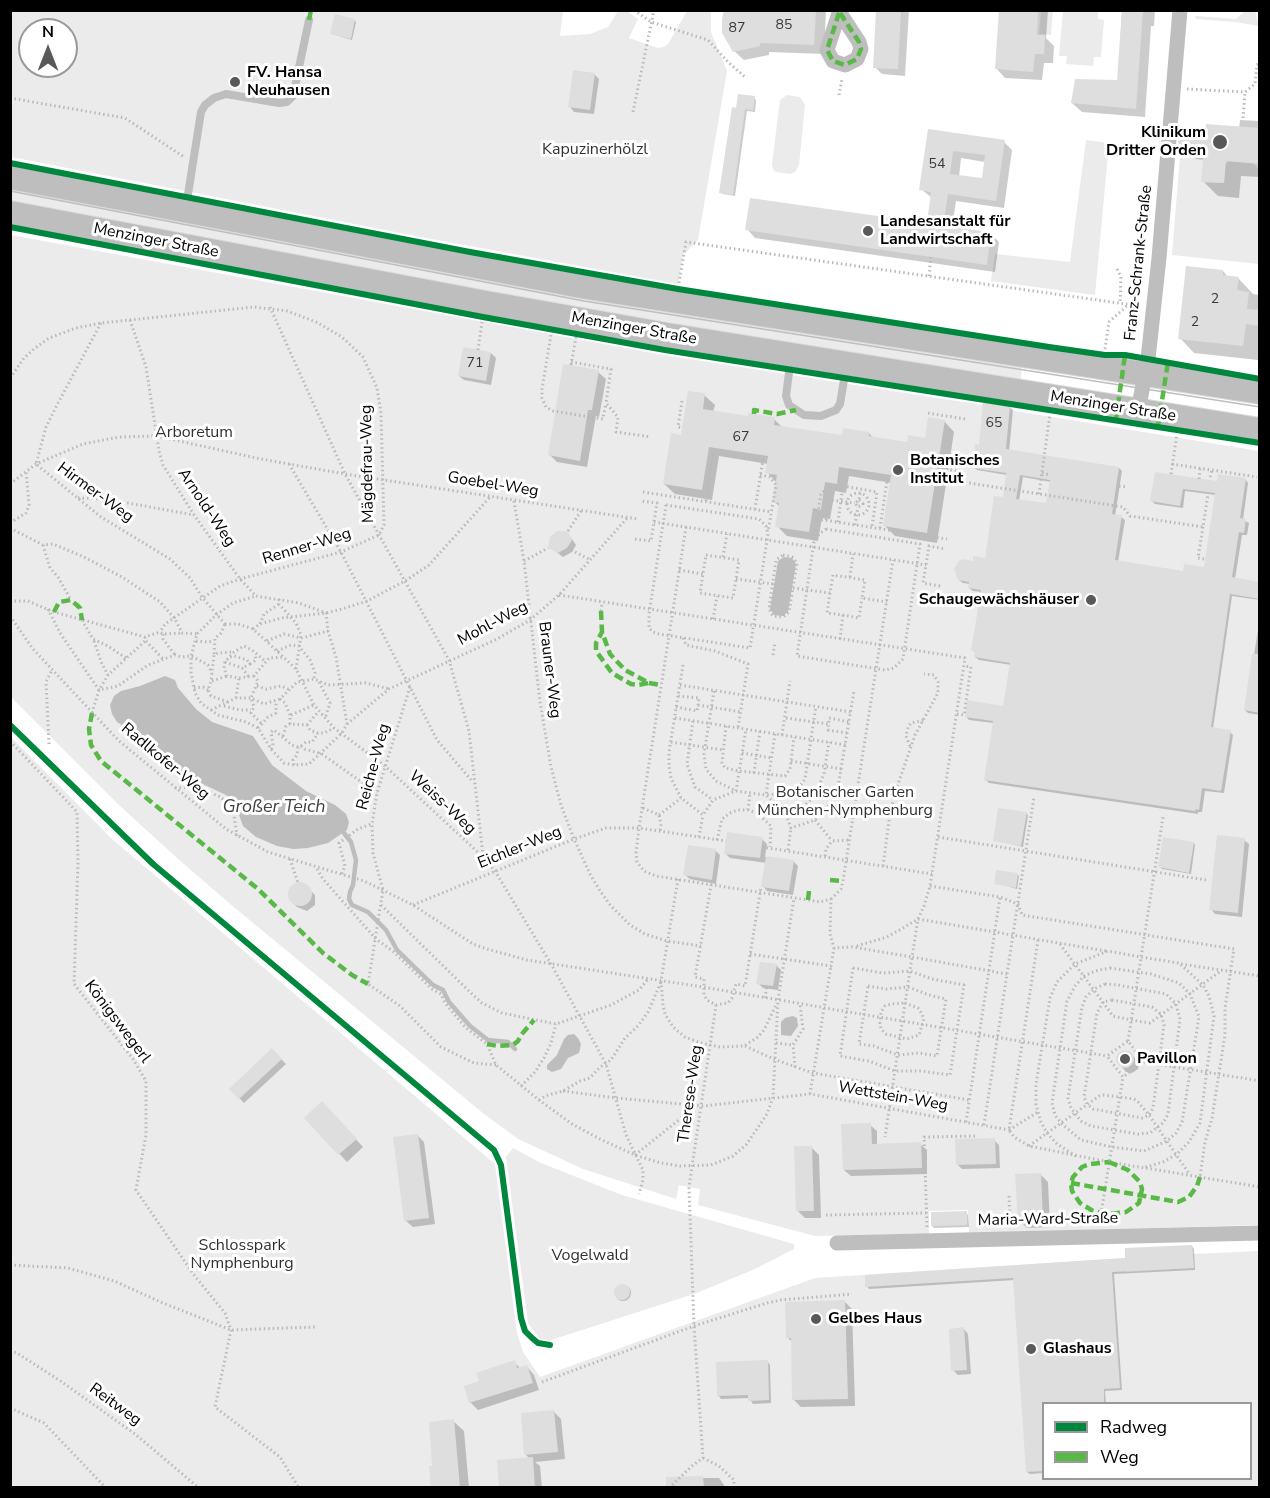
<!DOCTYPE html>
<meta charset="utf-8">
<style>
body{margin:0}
#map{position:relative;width:1270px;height:1498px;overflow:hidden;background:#fff;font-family:"Nunito Sans",sans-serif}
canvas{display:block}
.frame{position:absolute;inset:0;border:12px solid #000;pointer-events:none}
.legend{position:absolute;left:1042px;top:1402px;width:210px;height:78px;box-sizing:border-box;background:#fff;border:2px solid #999;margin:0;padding:8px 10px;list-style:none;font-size:18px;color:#000}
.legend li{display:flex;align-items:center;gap:12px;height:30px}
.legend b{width:30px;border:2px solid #999}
.north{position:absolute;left:18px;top:18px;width:60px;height:60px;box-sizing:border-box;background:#fff;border:2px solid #999;border-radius:50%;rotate:0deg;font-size:16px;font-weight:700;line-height:24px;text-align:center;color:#000}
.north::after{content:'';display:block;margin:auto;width:21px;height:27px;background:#595959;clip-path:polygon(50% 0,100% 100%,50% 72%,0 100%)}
</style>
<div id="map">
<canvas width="1270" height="1498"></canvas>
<div class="frame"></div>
<ul class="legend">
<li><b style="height:8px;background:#00873e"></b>Radweg</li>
<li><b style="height:8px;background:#58b947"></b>Weg</li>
</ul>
<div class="north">N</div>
</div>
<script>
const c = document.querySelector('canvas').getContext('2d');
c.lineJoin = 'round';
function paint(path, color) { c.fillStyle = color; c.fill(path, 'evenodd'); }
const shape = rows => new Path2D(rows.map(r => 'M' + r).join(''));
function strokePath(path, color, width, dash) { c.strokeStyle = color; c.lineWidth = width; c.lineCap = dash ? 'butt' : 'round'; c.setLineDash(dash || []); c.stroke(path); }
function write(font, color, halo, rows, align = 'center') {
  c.font = font + ' "Nunito Sans",sans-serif'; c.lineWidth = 6; c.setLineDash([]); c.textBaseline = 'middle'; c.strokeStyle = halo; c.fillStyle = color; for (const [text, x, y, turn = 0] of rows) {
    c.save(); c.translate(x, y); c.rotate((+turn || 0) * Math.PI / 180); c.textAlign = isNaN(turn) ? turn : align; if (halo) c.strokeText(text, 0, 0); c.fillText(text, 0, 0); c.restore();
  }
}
paint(shape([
 [10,11,563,11,560,36,590,34,608,27,618,11,627,11,638,19,629,38,658,48,664,47,668,44,687,11,711,11,711,32,727,71,698,240,683,255,678,284,426,238,11,157],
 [30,30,66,30,66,66,30,66],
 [1041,11,1053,11,1051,35,1039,34],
 [1063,11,1098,11,1098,19,1104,20,1101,57,1094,57,1093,66,1066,64,1067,56,1059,56],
 [1245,11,1255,11,1259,26,1235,22,1196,19,1195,17,1196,16,1236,19],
 [787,95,800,97,805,105,799,165,795,172,790,174,776,172,773,169,772,164,780,100],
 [1086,140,1109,143,1095,295,991,281,995,254,1070,262],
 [1180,156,1203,157,1202,182,1224,183,1225,164,1229,161,1254,163,1259,171,1259,264,1172,255],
 [11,187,1022,367,1020,384,655,326,11,204],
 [11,235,664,355,982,405,983,403,1010,405,1010,410,1259,451,1259,1225,969,1233,968,1210,929,1211,929,1234,815,1236,698,1205,700,1189,679,1185,676,1199,583,1169,518,1139,484,1114,229,903,177,858,120,806,11,697],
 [10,736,112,839,495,1164,517,1333,523,1352,540,1377,815,1278,1125,1258,1126,1272,1193,1268,1193,1254,1259,1251,1259,1487,11,1487],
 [1044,1404,1250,1404,1250,1478,1044,1478],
 [513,1148,541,1163,622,1195,794,1244,794,1249,755,1269,694,1294,548,1341,539,1338,528,1323,506,1157]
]), '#ebebeb');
paint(shape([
 [784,557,792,558,796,564,788,612,783,616,774,615,770,609,778,561],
 [165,676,175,680,178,688,196,709,212,722,253,736,272,765,306,791,335,805,346,814,349,822,347,830,328,843,308,848,293,849,277,846,256,837,243,826,235,804,226,795,188,777,174,765,159,749,117,722,112,714,110,705,114,696,121,691,140,686],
 [793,1016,797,1018,798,1026,791,1036,781,1035,781,1022,785,1018],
 [574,1034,578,1038,581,1044,579,1053,568,1058,561,1069,552,1072,547,1069,547,1065,557,1055,564,1039,568,1035]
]), '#bdbdbd');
paint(shape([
 [726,10,826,10,824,54,769,52,769,55,744,60,734,51],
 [878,10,909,10,905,76,882,74,875,67],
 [1000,10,1048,10,1046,38,1054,46,1053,63,1044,63,1042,80,1005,78,996,68],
 [1122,10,1155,10,1154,26,1151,26,1145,117,1082,112,1072,103,1118,81],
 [354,20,356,22,352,40,332,34],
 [594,74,599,79,594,114,574,112,570,107],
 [754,98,756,100,755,112,747,111,735,196,723,194,721,192,737,110],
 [1240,120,1260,121,1260,177,1241,176,1239,198,1218,196,1203,181,1205,160,1196,159,1180,143,1239,128],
 [929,131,1004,142,1012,150,1004,208,956,201,952,228,991,234,999,242,995,272,755,238,747,229,928,225,932,198,921,189],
 [961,158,985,162,983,180,959,177],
 [1223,271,1228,277,1238,278,1253,294,1260,295,1258,360,1194,353,1180,338],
 [491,353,496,358,491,385,464,380,459,376],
 [598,372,606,379,599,417,596,416,587,467,557,462,550,455],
 [704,395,715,405,713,412,749,418,774,419,783,428,843,437,869,433,873,438,908,443,926,440,944,421,954,432,937,543,895,536,885,526,892,483,849,476,846,493,835,491,830,519,822,518,818,541,787,536,777,526,780,507,774,501,777,483,767,472,768,464,719,456,712,500,675,494,664,484,682,437],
 [1009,406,1013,410,1009,451,1119,468,1122,471,1115,516,1121,517,1125,520,1118,562,1185,572,1206,569,1216,495,1185,491,1183,508,1155,504,1152,501,1156,474,1218,483,1245,479,1248,483,1243,520,1249,523,1247,535,1242,535,1235,579,1260,583,1260,600,1232,596,1213,729,1230,732,1233,735,1224,793,1205,791,1202,812,1198,812,1198,814,989,783,986,780,994,723,969,720,966,716,1005,708,1012,665,979,660,975,657,976,653,973,650,982,592,973,591,969,588,970,584,963,583,959,580,974,563,986,560,1004,499,1007,475,977,470,973,467,980,447],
 [1023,477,1051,482,1048,505,1019,501],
 [567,532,576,545,572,552,563,557,550,547],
 [1260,618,1260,715,1248,713,1245,710],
 [1026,813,1028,815,1023,847,995,840],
 [762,839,767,844,765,857,793,861,798,866,793,895,767,891,763,886,767,863,730,858,725,853],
 [1244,840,1249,844,1242,917,1215,914,1211,909],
 [1194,843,1195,845,1191,874,1162,869,1160,867],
 [715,850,720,855,716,884,690,879,685,875],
 [1018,875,1019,876,1017,889,996,883],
 [294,884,303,884,310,890,315,895,315,905,307,911,297,907,292,902,289,893],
 [776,965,781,970,778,990,763,988,758,983],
 [272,1050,286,1064,244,1103,231,1089],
 [1123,1051,1130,1052,1139,1063,1138,1069,1132,1073,1126,1072,1117,1061,1118,1055],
 [329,1110,363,1147,347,1162,306,1118],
 [870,1125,877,1131,877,1145,920,1144,927,1150,927,1174,851,1176,844,1170],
 [417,1135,424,1142,435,1224,413,1227,406,1221],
 [994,1140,999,1145,1000,1168,962,1169,958,1165],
 [811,1147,819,1155,821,1218,805,1218,798,1211],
 [1041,1175,1048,1182,1050,1227,1027,1228,1019,1220],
 [966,1213,968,1215,969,1227,934,1228,932,1226],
 [1192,1246,1194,1249,1195,1270,1114,1274,1122,1390,1105,1391,1106,1404,1044,1404,1044,1473,1030,1474,1027,1472,1015,1280,869,1289,867,1286,1127,1260],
 '615 1293a8 8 0 1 1 16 0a8 8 0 1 1-16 0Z',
 [845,1302,852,1309,855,1406,801,1407,794,1400,792,1342,788,1338],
 [964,1329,968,1334,971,1374,958,1375,953,1370],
 [767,1361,770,1365,771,1403,753,1404,749,1398,721,1399,718,1395],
 [514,1362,521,1369,527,1367,534,1375,539,1390,478,1410,470,1402,480,1382],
 [554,1412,561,1419,565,1459,535,1462,540,1466,542,1488,501,1488,530,1459,526,1455],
 [453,1421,464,1431,469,1488,433,1488,434,1467],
 [689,1478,719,1478,726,1488,690,1488]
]), '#0003');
strokePath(shape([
 [344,833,351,842,356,860,353,885,350,892,349,899,352,905,368,912,386,930,397,950,433,985,443,990,449,1002,470,1026,488,1040,508,1042,515,1049]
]), '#bdbdbd', 4.5);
paint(shape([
 [724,10,816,10,814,45,760,43,760,46,733,52,722,33,722,19],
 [876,10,901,10,898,69,873,68],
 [999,10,1038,10,1037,35,1045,35,1044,54,1035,54,1033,72,995,69],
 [1122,10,1143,10,1136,109,1071,103,1075,79,1117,80],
 [335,14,355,19,351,39,330,34],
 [573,70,595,73,590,110,568,107],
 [738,94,755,96,753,110,745,109,733,195,719,193,732,107,736,108],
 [1206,124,1260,128,1260,164,1226,161,1224,183,1201,182,1204,146,1178,144,1179,133,1205,135],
 [928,129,1005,140,996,201,948,194,943,226,991,232,987,265,745,230,750,198,927,223,931,192,919,190],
 [953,151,985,155,982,178,950,174],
 [1186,266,1223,270,1223,275,1239,277,1237,290,1249,292,1247,309,1260,310,1260,326,1246,324,1243,346,1178,339],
 [463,347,491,352,486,381,458,376],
 [563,364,599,370,592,410,588,410,580,461,548,455],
 [688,391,705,393,703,409,748,416,748,413,775,417,774,425,842,435,843,428,869,432,869,436,907,442,908,435,925,438,928,417,945,420,927,533,883,526,891,475,839,467,837,484,825,482,821,510,813,508,809,532,775,527,779,503,772,502,777,475,765,473,768,456,709,447,702,490,663,484,671,433,681,435],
 [983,403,1010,405,1006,449,1119,467,1112,514,1122,515,1115,560,1183,571,1184,564,1204,567,1215,493,1183,489,1180,506,1150,501,1155,472,1217,481,1218,474,1246,478,1240,518,1246,519,1244,533,1239,532,1232,577,1260,582,1260,599,1230,594,1211,727,1231,730,1221,791,1202,788,1199,810,1196,809,1195,811,984,780,993,721,965,717,967,700,1003,706,1010,663,974,657,975,651,971,651,981,590,968,588,969,582,958,580,954,569,958,562,962,559,973,561,973,556,985,558,994,496,1003,497,1006,473,972,468,975,444,979,445],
 [1020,475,1050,480,1046,503,1016,499],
 [557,531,568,531,572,540,567,548,558,553,548,548,550,537],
 [1252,654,1260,654,1260,713,1244,710],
 [998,808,1027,812,1021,846,993,841],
 [727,832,763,837,760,858,724,854],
 [1217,835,1245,838,1238,913,1209,910],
 [1163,837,1194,842,1189,873,1158,867],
 [688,845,716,849,712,880,683,875],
 [766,856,794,860,789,891,761,887],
 [996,870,1018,873,1016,888,994,884],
 '288 894a12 12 0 1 1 24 0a12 12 0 1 1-24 0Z',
 [760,962,777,964,773,986,756,984],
 [272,1048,282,1059,239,1099,229,1089],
 '1116 1059a9 9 0 1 1 18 0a9 9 0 1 1-18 0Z',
 [322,1101,357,1139,338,1155,304,1118],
 [871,1123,872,1144,921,1142,922,1168,843,1170,841,1124],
 [418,1134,429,1218,404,1221,393,1137],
 [995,1138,996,1164,956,1165,955,1139],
 [794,1146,812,1146,814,1211,796,1211],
 [1041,1173,1043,1220,1018,1221,1015,1174],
 [967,1211,967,1225,931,1226,931,1212],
 [1192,1245,1194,1268,1112,1272,1120,1388,1104,1389,1104,1404,1044,1404,1044,1471,1026,1472,1013,1278,865,1287,865,1275,1125,1258,1125,1248],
 '614 1292a8 8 0 1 1 16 0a8 8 0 1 1-16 0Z',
 [845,1300,848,1399,792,1400,791,1338,786,1338,785,1302],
 [964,1327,967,1370,951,1371,949,1329],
 [515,1360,517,1368,527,1365,533,1383,469,1403,464,1386,479,1381,476,1373],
 [768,1360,769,1400,748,1401,748,1395,717,1396,716,1362],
 [554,1410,558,1452,524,1455,521,1413],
 [454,1419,460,1488,431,1488,429,1466,432,1466,429,1422],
 [533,1457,535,1488,499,1488,497,1460],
 [703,1476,704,1488,666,1488,666,1477]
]), '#dedede');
const primary = shape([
 [10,177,586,287,1260,392],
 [10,213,486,303,667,335,1260,430]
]);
strokePath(primary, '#dbdbdb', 26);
strokePath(shape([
 [634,10,651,22,708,40,728,62,745,77],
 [1221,10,1234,10],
 [1187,89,1245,92,1255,84,1257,65,1260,62],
 [839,95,842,79],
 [10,98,125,118,184,157],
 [633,112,654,10],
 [1243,118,1245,92],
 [1117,269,1121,277,1120,304],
 [929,276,931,257],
 [679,283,686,242,1140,306],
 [270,307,345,474,449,660,469,731,483,855],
 [130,320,146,367,159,451,163,465,194,515,240,579,256,596],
 [101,323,57,405,46,427,36,464,101,517,170,559,190,578,202,597,225,624],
 [551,335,542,389,542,398,546,407,553,411,603,419,606,403],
 [1105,349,1109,322,1128,305],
 [478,350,482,322],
 [571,362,611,369,606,403,618,417,616,432,651,437],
 [571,365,576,337],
 [10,378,24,358,34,349,49,338,76,328,101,323,254,307,287,311,316,322,342,337,363,357,377,388,381,413,384,525,379,535,341,552,240,579,220,586,165,624,160,632],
 [682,401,678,427,682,428],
 [928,413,965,419],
 [289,464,341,552,437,740,472,781],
 [1172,464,1257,477],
 [937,468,957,471],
 [940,468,942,453,959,456],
 [1042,473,1050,475],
 [1171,474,1177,434],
 [760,475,770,477,776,485,768,532],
 [1210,477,1212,470],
 [1199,479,1200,468],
 [956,481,1123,507,1130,516,1203,527,1208,494],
 [10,484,36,464,83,444,119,437,156,436,261,459,345,474,638,519],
 [1119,486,1127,487],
 [643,492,772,512],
 '847 504a11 11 0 1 1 22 0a11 11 0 1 1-22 0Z',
 [1039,494,1050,414],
 [78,498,106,499,194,515],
 [859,500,863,504,858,507,855,503,859,500,860,493],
 [514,501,524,561,540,702,551,767,561,805,574,839,590,874,600,891,611,906,630,925,645,934,667,941,701,946],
 [706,501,713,452,763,460,755,509],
 [666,505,759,519,766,526,768,534,750,648,659,634,653,632,649,628,649,614,666,505],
 [817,519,947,539],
 [826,520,830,500,855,503],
 [654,522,926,565],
 [838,522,843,486,877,492,872,527],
 [10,523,26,513,29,505,26,471],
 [855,525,858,507],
 [686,527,639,828,636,853,637,862,644,871,656,876,808,900,820,902,831,899,830,934,834,948,852,947,912,957,885,1137],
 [1203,527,1198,558,1204,559],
 [10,528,43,545,53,544,84,557,122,577,160,602,175,619,182,633,197,634],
 [880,528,887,481],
 [826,529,920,544,903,659,894,668,885,670,797,656,814,542,819,534,826,529],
 [568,531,581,511],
 [635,539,651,541,657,503,641,501],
 [814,540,821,493,832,487,843,489],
 [43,545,50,568,58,577,71,600],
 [567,548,591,560],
 [706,555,739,560,733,598,700,593,706,555],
 [783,555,792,557,797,563,789,612,783,617,773,616,769,609,776,560,783,555],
 [723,557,727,534],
 [524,561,548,548],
 [679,570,703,574],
 [850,577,853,554],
 [736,579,773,584],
 [940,586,923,583,929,546,945,549],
 [793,588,830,593,833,575,865,580,862,598,887,602],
 [830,593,827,613,843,615,859,618,862,598],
 [559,595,965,658,930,886,924,906,918,919,903,928,887,937,857,946],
 [256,596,299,603,326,613,328,631,336,657,347,724,342,733,309,764,294,765,284,763,271,749,258,728,246,722,218,715,201,703,195,693,191,672,191,656,197,634,216,615,233,603,256,596],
 [279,599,279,604,296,623,301,635,296,669],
 [10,601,28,601,54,612,145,637,160,632,163,634,182,633],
 [48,609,60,633,99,690,118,686,148,665,175,655,181,657,191,656,203,662,208,665,212,673],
 [601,611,602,602],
 [10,616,33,649,119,741,226,829,268,852,364,881,413,905,473,944,487,949,527,960,703,987,1107,1056],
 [713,619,717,596],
 [82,620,93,639,108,646,126,658],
 [225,624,238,624,253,629,277,651,296,669,314,705,334,728,385,766,483,857,495,871,551,964,606,1064,626,1135,643,1170,643,1180,639,1194],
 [260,624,264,614,279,604],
 [253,629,260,624,281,618,326,613,342,609,367,601,405,581,429,565,490,497],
 [163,634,163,639,175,655],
 [683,638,686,645,715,651,748,664,738,728],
 [840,639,843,615],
 [94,641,102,664,108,675],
 [146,641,163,659],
 [196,641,207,642,214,641],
 [267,641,284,634,301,638,328,631],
 [277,651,291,645,299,646,310,660,315,673,314,679],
 [214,654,215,638,221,633,225,624],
 [773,655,775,643],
 [230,657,234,656,247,660,250,664,242,668],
 [225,662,242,668,249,677],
 [250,664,256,660,255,654],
 [683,665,669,752,669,766,671,778,681,798,703,815,713,800,736,791,766,795,785,812,791,828,815,820,832,802,837,793,854,691],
 [254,676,239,678,227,676,224,668,225,662,234,652,244,646,252,650,265,661],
 [212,681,227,676],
 [319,682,330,703,325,719],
 [680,685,851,712],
 [257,686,266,689,281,686,288,689],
 [410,687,377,793,372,824,373,853,383,890,368,984,400,1006,441,1047,474,1063,496,1065],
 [194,688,203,687,208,690],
 [714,691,704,754,706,769,716,781,736,791,746,729],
 [236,698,239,678],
 [228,702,211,696,208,690,211,681,214,655,218,653,232,652],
 [698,705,741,712],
 [224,706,240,710,251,710],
 [676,707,697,711,698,705,699,698,678,696],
 [211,710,236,698,251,698,264,704,280,699],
 [92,713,99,690,108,675,145,641,145,637],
 [957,714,964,715,971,667,964,666],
 [291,715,314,705],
 [675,718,846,745],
 [786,718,828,724],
 [693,721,687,764,695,787,713,800],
 [261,723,251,713,254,707,251,698,258,681,254,676,269,658,284,657],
 [290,724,290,715,285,703,280,699,297,682,314,679,328,685,366,683,389,689],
 [347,724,389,689,497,639,530,620,559,595,628,517],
 [307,725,318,712],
 [726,726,722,763,725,768,739,771,785,776,790,769,794,737],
 [258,728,268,717,276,713,276,702],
 [847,733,828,730,829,718,849,722],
 [775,734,766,795,788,793,800,786,805,779,816,706],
 [782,735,790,681],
 [283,736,286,726,290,724,307,725,310,730,318,733,324,733,334,728],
 [10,741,77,812,78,862,74,984,133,1059,146,1081,146,1135,136,1190,194,1275,225,1313,231,1330,215,1407,280,1457,299,1488],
 [671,742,723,750],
 [49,744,46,682,52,670],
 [301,746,306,742,312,742,318,733],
 [910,746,906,736,908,727,911,723,924,720],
 [271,749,273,745,271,732,274,730,292,745,298,747,301,746,305,749,322,754,377,793],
 [742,753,771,758],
 [791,761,842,769],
 [294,765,293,760,297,755,298,747],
 [754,773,760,731],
 [175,788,191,787,201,789,221,797,229,806,234,815,237,836],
 [643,808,659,815,661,824,660,832],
 [748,810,750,793],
 [785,812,805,805,814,797,824,774,829,742],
 [659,815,681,798],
 [815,820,832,841],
 [699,837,703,815],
 [938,837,1206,880],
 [717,840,722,819,730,813,738,810,748,810,757,813,771,826,770,847],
 [762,847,932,874],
 [788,850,791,828],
 [825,856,826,849,832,841,849,840],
 [290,859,298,883],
 [883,866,890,813,896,790,915,735,938,693,938,682,934,675,924,674],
 [317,869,323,879,376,939,394,952,432,989,441,994,445,1003,465,1027,487,1044,496,1065,539,1100,572,1124,602,1140,635,1155,661,1163,680,1166,711,1165,733,1156,746,1145,767,1114,773,1097,778,1000,794,898],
 [342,874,345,866,339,843,358,829,371,824],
 [678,879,661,981,663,1005,665,1014,673,1027,685,1037,701,1043,720,1047,744,1046,758,1037,764,1030,777,1003],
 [712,880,695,977,704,979,704,995,707,1000,716,1005,728,1003,732,998,736,984,745,986,761,887],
 [930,886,1000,897,1018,904,1022,915,1234,949,1225,1008,1225,1035,1212,1118,1205,1142,1200,1177],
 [831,899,841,889,843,881,893,560],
 [381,905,473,995,482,1003,502,1013,556,1024,611,1005,639,990,648,979],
 [413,905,574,839,606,828,639,828,726,841],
 [1038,940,1009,1130,1014,1137,1029,1146,1109,1162,1260,1187],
 [1060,944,1113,1016,1131,1020,1150,1023,1222,970],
 [750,954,831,966,834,948],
 [1181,964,1260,976],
 [853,968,883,973,910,971,932,979,964,985,950,1075,921,1071,895,1071,869,1061,840,1056,853,968],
 [1110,968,1151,974,1179,983,1190,994,1199,1017,1182,1122,1176,1133,1167,1141,1144,1151,1112,1147,1081,1140,1062,1124,1055,1115,1052,1103,1067,1001,1075,986,1084,976,1095,971,1110,968],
 [1007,974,912,957,918,919,1106,951],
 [1105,984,1118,985,1166,994,1176,1004,1180,1019,1168,1114,1163,1123,1150,1133,1138,1134,1091,1126,1081,1121,1071,1108,1068,1098,1082,1007,1086,997,1094,989,1105,984],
 [868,986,886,989,908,987,929,995,946,999,937,1056,919,1053,898,1055,874,1046,859,1044,868,986],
 [765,998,767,985],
 [1112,1000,1152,1007,1161,1014,1164,1025,1153,1108,1149,1115,1142,1118,1093,1109,1087,1104,1084,1097,1097,1013,1103,1002,1112,1000],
 [905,1003,918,1008,922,1014,924,1019,919,1035,907,1039,886,1034,881,1029,880,1023,881,1012,885,1006,891,1004,905,1003],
 [1128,1041,1163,817],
 [776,1043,792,1045],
 [745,1046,776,1060,813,1073,969,1100],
 [1144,1062,1128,1041,1107,1056,1123,1077,1144,1062,1260,1081],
 [795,1067,793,1045,803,1029,800,1004],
 [521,1086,535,1072,544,1058,551,1043,556,1024],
 [563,1091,616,1098,703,1106,810,1094,1009,1130],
 [810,1094,831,966],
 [539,1100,545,1096,563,1091,580,1081,590,1078,599,1068,611,1060,625,1038,638,1026,648,1012,661,982],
 [966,1122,1000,897],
 [984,1125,1034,797],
 [1009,1130,1038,1112],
 [1029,1146,1099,1096,1104,1095,1134,1099,1138,1102,1149,1115,1190,1175],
 [635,1155,695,1107],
 [1076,1156,1057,1144,1047,1133,1041,1122,1036,1105,1036,1084,1050,998,1057,982,1075,964,1108,951,1141,957,1179,963,1203,985,1209,996,1214,1016,1200,1123,1189,1142,1177,1154,1163,1162,1143,1168],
 [1009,1196,1010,1224],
 [1101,1214,1123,1077],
 [826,1215,926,1213],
 [927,1227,924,1137,976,1136],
 [10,1265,68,1268,114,1281,163,1303,231,1330,315,1327],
 [10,1351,17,1353,62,1382,135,1434,199,1488],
 [542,1382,694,1326,767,1303,781,1300,852,1294],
 [10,1408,44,1423,106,1488],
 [703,1458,719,1466,734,1480,734,1488],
 [669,1488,693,1465,703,1458,694,1326,689,1187,716,1005]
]), '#b9b9b9', 3, [1.5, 3]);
strokePath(shape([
 [186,207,201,112,205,105,214,98,226,94,279,103,287,102,293,96,309,20],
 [791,357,786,396,789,405,804,415,821,416,836,410,840,404,846,368]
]), '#bebebe', 8);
strokePath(shape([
 [840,13,859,42,861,49,857,59,845,65,833,61,827,50,840,10],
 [1138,411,1148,359,1159,258,1180,10],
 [837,1243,1260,1233]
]), '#bebebe', 15);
strokePath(primary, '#bebebe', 24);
strokePath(shape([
 [10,191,584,301,1260,407]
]), '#bebebe', 1.5);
strokePath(shape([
 [840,13,859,42,861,49,857,59,845,65,833,61,827,50,840,10],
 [309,20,311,10],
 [754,414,754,410,777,414,796,410],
 [1116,419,1125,355],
 [1158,426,1168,362],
 [601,611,602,632,610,654,625,670,649,683,638,685,631,684,612,673,596,651,596,643,602,632],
 [54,612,59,602,71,600,80,608,82,620],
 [649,683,661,685],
 [92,713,89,729,91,745,101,761,258,889,323,953,352,975,368,984],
 [830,880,843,881],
 [808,900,809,891],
 [487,1044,498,1046,513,1045,518,1041,521,1035,534,1020],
 [1109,1162,1128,1170,1140,1182,1142,1189,1139,1203,1126,1212,1109,1214,1093,1211,1080,1203,1072,1191,1071,1183,1073,1177,1082,1167,1090,1164,1109,1162],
 [1071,1183,1178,1202,1189,1197,1197,1186,1200,1177]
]), '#58b947', 4.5, [9, 4.5]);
strokePath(shape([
 [10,163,470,252,678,289,1049,347,1105,355,1125,355,1260,379],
 [10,227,483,317,665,350,1260,443],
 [10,725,153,864,494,1150,501,1165,521,1318,525,1331,532,1338,538,1343,550,1345]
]), '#00873e', 6);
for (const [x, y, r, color] of [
 [235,82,6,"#595959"],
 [1220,142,8,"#595959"],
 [868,231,6,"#595959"],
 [898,470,6,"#595959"],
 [1091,600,6,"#595959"],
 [1125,1059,6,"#595959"],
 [816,1319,6,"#595959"],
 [1031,1349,6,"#595959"]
]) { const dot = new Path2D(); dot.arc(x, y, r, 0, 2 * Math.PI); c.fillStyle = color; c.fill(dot); strokePath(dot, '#fff', 2); }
write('14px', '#383838', null, [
 ["85",784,26],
 ["87",737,29],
 ["54",937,165],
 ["2",1215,300],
 ["2",1195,323],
 ["71",475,364],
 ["65",994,424],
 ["67",741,438]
]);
write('bold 16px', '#000', '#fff', [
 ["FV. Hansa",247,73],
 ["Neuhausen",247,91],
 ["Klinikum",1206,133,"right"],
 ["Dritter Orden",1206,151,"right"],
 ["Landesanstalt für",880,222],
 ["Landwirtschaft",880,240],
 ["Botanisches",910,461],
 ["Institut",910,479],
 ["Schaugewächshäuser",1079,600,"right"],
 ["Pavillon",1137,1059],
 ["Gelbes Haus",828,1319],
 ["Glashaus",1043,1349]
], 'left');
write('16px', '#313131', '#fff', [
 ["Kapuzinerhölzl",595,150],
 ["Arboretum",194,433],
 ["Botanischer Garten",845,793],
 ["München-Nymphenburg",845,811],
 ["Schlosspark",242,1246],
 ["Nymphenburg",242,1264],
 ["Vogelwald",590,1256]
]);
write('16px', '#000', '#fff', [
 ["Menzinger Straße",156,241,11],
 ["Franz-Schrank-Straße",1139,263,-84],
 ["Menzinger Straße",634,329,10],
 ["Menzinger Straße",1113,407,9],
 ["Mägdefrau-Weg",368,464,-91],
 ["Goebel-Weg",493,485,9],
 ["Hirmer-Weg",95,493,36],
 ["Arnold-Weg",206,508,56],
 ["Renner-Weg",307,547,-17],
 ["Mohl-Weg",493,624,-28],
 ["Brauner-Weg",549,670,83],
 ["Radlkofer-Weg",165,762,40],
 ["Reiche-Weg",374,767,-75],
 ["Weiss-Weg",442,803,43],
 ["Eichler-Weg",520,848,-22],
 ["Königswegerl",117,1022,53],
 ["Therese-Weg",691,1094,-82],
 ["Wettstein-Weg",893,1097,10],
 ["Maria-Ward-Straße",1048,1220,-1],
 ["Reitweg",115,1405,36]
]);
write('italic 18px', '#424242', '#fff', [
 ["Großer Teich",274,808]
]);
</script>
